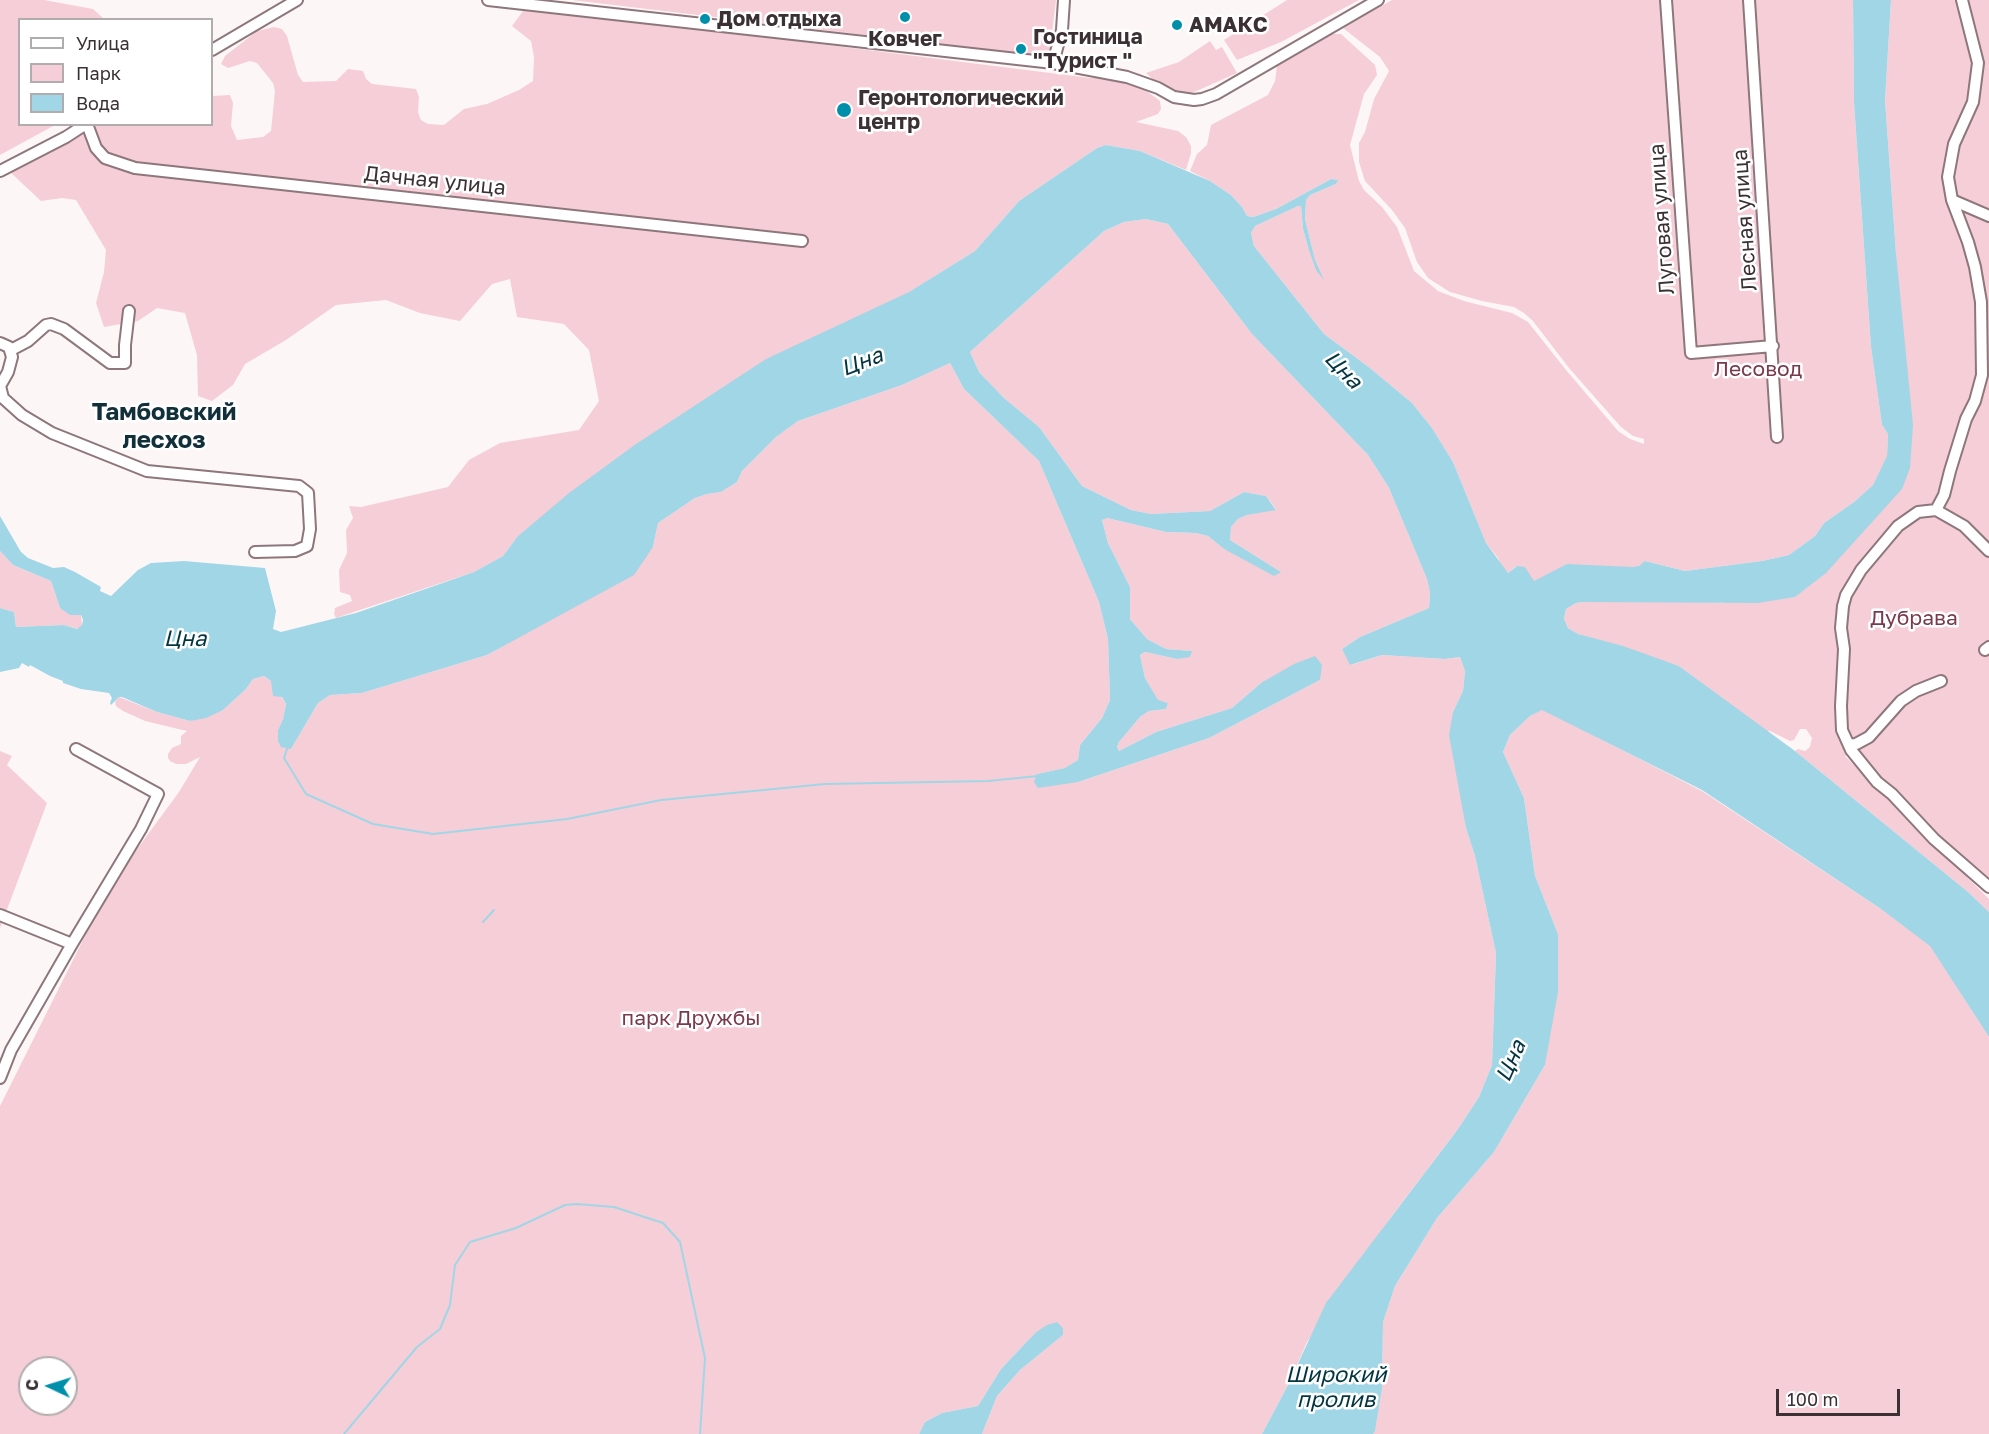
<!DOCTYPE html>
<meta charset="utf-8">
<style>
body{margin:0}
#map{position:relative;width:1989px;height:1434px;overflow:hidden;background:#fcf6f7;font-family:"Golos Text",sans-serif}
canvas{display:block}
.legend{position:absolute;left:18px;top:18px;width:195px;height:108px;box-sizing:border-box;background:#fff;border:2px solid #b1adae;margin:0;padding:8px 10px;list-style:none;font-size:18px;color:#3b3134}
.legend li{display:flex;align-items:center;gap:12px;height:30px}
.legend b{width:30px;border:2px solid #b1adae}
.north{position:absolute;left:18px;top:1356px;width:60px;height:60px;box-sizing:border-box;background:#fff;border:2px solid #b1adae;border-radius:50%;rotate:274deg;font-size:16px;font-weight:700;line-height:24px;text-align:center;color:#3b3134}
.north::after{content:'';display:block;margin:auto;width:21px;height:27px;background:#008fab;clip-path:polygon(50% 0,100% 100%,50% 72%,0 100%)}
.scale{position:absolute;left:1776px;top:1389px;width:124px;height:27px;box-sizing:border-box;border:3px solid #3b3134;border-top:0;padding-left:8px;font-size:18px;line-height:21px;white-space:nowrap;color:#3b3134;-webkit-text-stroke:4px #fff;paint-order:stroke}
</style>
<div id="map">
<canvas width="1989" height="1434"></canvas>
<ul class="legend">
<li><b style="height:8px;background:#fff"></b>Улица</li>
<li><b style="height:16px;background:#f6ced7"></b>Парк</li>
<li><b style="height:16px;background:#a1d6e6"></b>Вода</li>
</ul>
<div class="north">С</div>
<div class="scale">100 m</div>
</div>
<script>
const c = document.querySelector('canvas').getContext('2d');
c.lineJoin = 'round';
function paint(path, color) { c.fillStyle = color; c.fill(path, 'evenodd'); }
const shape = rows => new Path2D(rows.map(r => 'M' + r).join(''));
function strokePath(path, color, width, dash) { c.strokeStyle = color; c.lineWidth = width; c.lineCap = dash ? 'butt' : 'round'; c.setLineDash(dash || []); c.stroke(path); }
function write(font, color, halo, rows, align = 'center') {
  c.font = font + ' "Golos Text",sans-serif'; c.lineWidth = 5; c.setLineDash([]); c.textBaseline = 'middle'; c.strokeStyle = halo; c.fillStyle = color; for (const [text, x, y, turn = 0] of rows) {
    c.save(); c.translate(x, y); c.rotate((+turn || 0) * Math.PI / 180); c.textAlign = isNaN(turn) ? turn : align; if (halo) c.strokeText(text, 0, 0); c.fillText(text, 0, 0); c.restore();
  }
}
paint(shape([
 [0,0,44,0,93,9,104,19,20,20,20,124,55,125,0,155],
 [572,0,1056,0,1049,57],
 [1287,0,1359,0,1281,42,1237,60,1224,40],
 [1392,0,1853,0,1854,103,1871,347,1882,425,1888,434,1887,457,1873,485,1854,502,1824,523,1815,536,1789,555,1762,561,1685,571,1645,561,1645,564,1541,602,1525,567,1515,567,1508,573,1501,565,1498,558,1486,543,1453,462,1432,428,1412,403,1370,368,1324,334,1254,246,1251,233,1255,226,1298,206,1301,206,1303,229,1308,247,1323,274,1315,260,1305,219,1306,200,1310,195,1336,184,1337,180,1331,179,1276,209,1253,217,1247,216,1242,207,1231,195,1210,181,1190,171,1197,154,1207,145,1211,125,1268,95,1275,81,1277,66,1330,34,1341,34,1375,65,1377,75,1364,94,1350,145,1359,181,1364,190,1382,207,1397,227,1414,271,1438,291,1464,301,1512,313,1528,322,1566,370,1618,431,1630,439,1644,444,1644,439,1633,436,1621,427,1569,368,1533,321,1524,313,1514,307,1482,301,1450,292,1428,278,1417,262,1405,228,1392,210,1365,181,1359,162,1359,143,1365,132,1374,99,1389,71,1380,57,1343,28],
 [1891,0,1989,0,1989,883,1946,844,1871,770,1856,751,1845,756,1989,899,1989,912,1968,892,1795,751,1798,749,1805,751,1810,747,1812,738,1806,729,1800,729,1794,740,1790,741,1770,731,1766,731,1679,666,1578,634,1568,628,1564,619,1566,609,1576,603,1584,602,1696,601,1723,603,1902,489,1896,253,1885,101],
 [526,7,1090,78,1128,77,1160,101,1161,109,1158,114,1136,122,1178,131,1186,137,1191,146,1191,153,1186,170,1140,151,1106,145,1097,148,1019,201,975,251,517,537,503,556,474,572,336,618,334,614,335,608,352,601,350,595,340,592,339,570,347,553,346,530,353,518,349,506,361,507,448,487,469,460,500,443,579,430,599,401,589,350,564,324,517,317,510,279,492,284,460,321,420,313,386,300,336,305,286,340,245,364,233,385,212,401,198,396,197,355,185,313,157,308,138,321,104,327,96,303,104,272,106,250,76,200,62,198,41,201,8,170,96,125,212,124,212,96,230,95,233,103,231,126,237,140,263,137,271,131,275,91,273,83,257,63,250,61,228,68,221,64,225,56,257,31,274,27,282,29,287,36,298,75,303,82,336,81,348,69,363,71,366,79,372,84,416,89,419,97,418,112,421,120,428,124,444,125,464,109,487,104,519,90,533,81,534,57,531,41,512,26],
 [1210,41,1216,50,1222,47,1237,73,1192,93,1180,94,1174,93,1156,82,1146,73,1179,62],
 [1146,219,1168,224,1252,334,1368,455,1389,488,1427,579,1430,593,1429,608,1360,637,1342,649,1351,665,1382,655,1445,659,1460,657,1465,671,1463,691,1453,712,1466,828,1475,856,1496,953,1492,1065,1479,1097,1458,1129,1391,1217,1307,1342,1288,1385,1262,1434,982,1434,997,1396,1020,1370,1063,1335,1035,1333,1001,1369,978,1406,942,1413,925,1422,919,1434,0,1434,0,1106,110,886,179,792,200,757,186,764,176,764,170,761,168,758,168,754,172,748,181,744,181,736,187,731,145,721,123,711,116,706,115,702,119,697,157,712,190,721,223,710,246,689,253,679,264,676,271,681,286,704,283,719,278,730,291,749,318,703,330,695,362,693,487,655,555,617,653,547,658,523,695,498,707,494,721,492,737,482,742,471,776,437,798,421,902,385,950,363,964,389,1039,461,1099,602,1108,639,1110,700,1102,718,1080,745,1078,760,1066,768,1037,774,1078,782,1209,738,1320,680,1261,683,1232,708,1156,732,1119,751,1117,747,1119,742,1140,717,1149,711,1166,709,1168,703,1158,701,1145,678,1140,655,1145,652,1177,659,1192,651,1166,649,1147,639,1130,619,1130,587,1108,543,1102,520,1107,518,1166,532,1196,533,1208,536,1224,549,1281,572,1230,540,1231,527,1238,519,1247,515,1276,509,1266,496,1244,492,1210,511,1151,514,1131,510,1082,486,1039,427,1004,398,979,372,970,352,1104,231,1124,222],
 [30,1368,66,1368,66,1404,30,1404],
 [0,551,13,565,51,581,60,608,81,615,82,625,78,629,64,625,16,627,14,612,0,608],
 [1542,709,1702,791,1881,909,1930,945,1989,1037,1989,1434,1373,1434,1375,1430,1382,1389,1383,1322,1395,1286,1437,1218,1494,1152,1545,1065,1558,934,1535,876,1524,798,1503,752,1510,735,1530,716],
 [0,751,12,756,7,765,47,803,0,928]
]), '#f6ced7');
paint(shape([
 [1853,0,1891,0,1885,101,1896,253,1913,425,1910,468,1902,489,1826,573,1795,597,1758,603,1584,602,1576,603,1566,609,1564,619,1568,628,1578,634,1623,646,1679,666,1795,751,1968,892,1989,912,1989,1037,1930,946,1881,909,1702,790,1542,710,1530,716,1510,735,1503,752,1524,798,1535,876,1558,934,1558,992,1545,1065,1494,1152,1437,1218,1395,1286,1383,1322,1382,1389,1375,1431,1373,1434,1262,1434,1288,1385,1326,1303,1458,1129,1479,1097,1492,1065,1496,953,1475,856,1466,828,1449,735,1453,712,1463,691,1465,671,1460,657,1445,659,1382,655,1350,665,1342,649,1360,637,1429,608,1430,593,1427,579,1389,488,1368,455,1252,334,1168,224,1146,219,1124,222,1104,231,970,352,979,372,1004,398,1039,427,1082,486,1131,510,1151,514,1210,511,1244,492,1266,496,1276,510,1247,515,1238,519,1231,527,1230,540,1281,572,1274,576,1224,549,1208,536,1196,533,1166,532,1107,518,1102,520,1108,543,1130,587,1130,619,1147,639,1166,649,1192,651,1190,657,1177,659,1145,652,1140,655,1145,678,1158,700,1168,703,1166,709,1149,711,1140,717,1119,742,1117,747,1119,751,1156,732,1232,708,1261,683,1294,664,1315,656,1322,665,1320,680,1209,738,1078,782,1038,788,1034,782,1037,774,1065,768,1078,760,1080,745,1102,718,1110,700,1108,639,1099,602,1039,461,964,389,950,363,902,385,798,421,776,437,742,471,737,482,721,492,707,494,695,498,658,523,653,547,634,575,487,655,362,693,330,695,318,703,291,749,281,747,278,741,278,730,283,719,286,704,282,697,273,696,271,681,264,676,253,679,246,689,223,710,206,718,190,721,157,712,122,697,119,697,111,705,110,703,112,698,109,693,81,689,63,683,63,681,50,676,30,665,29,667,22,663,19,668,0,672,0,608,14,612,16,627,64,625,77,629,82,625,83,620,81,615,70,615,60,608,51,581,13,565,0,551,0,516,21,552,28,558,53,568,64,567,75,572,101,587,100,591,111,596,138,570,151,563,184,561,265,568,276,611,273,629,281,632,356,613,434,586,474,572,503,556,517,537,569,493,636,444,766,359,909,292,975,251,1019,201,1097,148,1106,145,1140,151,1210,181,1231,195,1242,207,1247,216,1253,217,1276,209,1331,179,1338,180,1336,184,1310,195,1306,200,1305,219,1315,260,1324,280,1316,270,1308,247,1303,229,1301,206,1298,206,1255,226,1251,233,1254,246,1324,334,1370,368,1412,403,1432,428,1453,462,1486,543,1508,573,1517,566,1525,567,1534,581,1567,564,1633,567,1639,566,1645,561,1685,571,1762,561,1789,555,1815,536,1824,523,1854,502,1873,485,1887,456,1888,434,1882,425,1871,347,1854,103],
 [1057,1322,1063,1328,1063,1335,1020,1370,997,1396,982,1434,919,1434,925,1422,942,1413,978,1406,1001,1369,1035,1333,1047,1325]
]), '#a1d6e6');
strokePath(shape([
 [288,746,284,758,306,794,373,824,433,834,567,819,661,800,825,784,988,781,1038,776],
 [483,922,494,910],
 [344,1434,417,1347,440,1329,450,1305,455,1265,470,1242,516,1228,565,1205,577,1204,614,1207,663,1223,680,1242,705,1358,700,1434]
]), '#a1d6e6', 2);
const minor = shape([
 [488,0,1053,63,1127,77,1158,88,1174,97,1194,100,1202,99,1216,94,1378,0],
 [1666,0,1691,353,1773,346],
 [1749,0,1777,437],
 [1962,0,1978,63,1973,102,1954,144,1948,177,1952,200,1989,216],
 [212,50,297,0],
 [1053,63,1062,30,1064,0],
 [87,124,96,148,105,158,135,168,802,241],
 [0,171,66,137,86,124],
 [1952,200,1968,242,1975,267,1981,302,1982,375,1975,401,1966,419,1950,471,1944,495,1936,510,1918,512,1898,526,1861,570,1846,595,1843,606,1841,628,1844,649,1841,706,1842,730,1851,750,1877,782,1892,794,1934,839,1989,887],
 [0,343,9,347,12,357,8,372,0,386,3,398,22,415,52,433,147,471,299,486,308,493,310,529,307,546,295,551,255,552],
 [11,350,28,341,46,325,51,324,64,329,110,363,125,363,125,345,129,311],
 [1936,510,1964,526,1989,551],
 [1985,650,1989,647],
 [1849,745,1856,744,1869,737,1901,701,1916,691,1941,681],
 [0,915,72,944],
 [0,1078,11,1050,72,944,141,829,158,794,76,749]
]);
strokePath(minor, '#8e777c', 14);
strokePath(minor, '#fff', 10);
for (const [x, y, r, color] of [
 [905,17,6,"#008fab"],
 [705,19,6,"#008fab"],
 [1177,25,6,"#008fab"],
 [1021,49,6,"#008fab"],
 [844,110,8,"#008fab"]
]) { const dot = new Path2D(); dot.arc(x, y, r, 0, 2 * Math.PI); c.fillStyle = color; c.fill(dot); strokePath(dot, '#fff', 2); }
write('bold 21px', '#3b3134', '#fff', [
 ["Дом отдыха",717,19],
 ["АМАКС",1189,25],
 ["Гостиница",1033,37],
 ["\"Турист \"",1033,61],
 ["Ковчег",905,39,"center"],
 ["Геронтологический",858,98],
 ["центр",858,122]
], 'left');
write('21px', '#3b3134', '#fff', [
 ["Дачная улица",435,181,6],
 ["Луговая улица",1662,219,-94],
 ["Лесная улица",1745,220,-94]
]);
write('21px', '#793a4d', '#fff', [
 ["Лесовод",1758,369],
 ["Дубрава",1914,618],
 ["парк Дружбы",691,1018]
]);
write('italic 22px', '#023541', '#fff', [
 ["Цна",862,362,-21],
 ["Цна",1343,370,46],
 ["Цна",185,639],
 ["Цна",1511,1061,-66],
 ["Широкий",1336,1375],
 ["пролив",1336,1400]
]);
write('bold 24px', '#113039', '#fff', [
 ["Тамбовский",164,412],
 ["лесхоз",164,440]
]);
</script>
